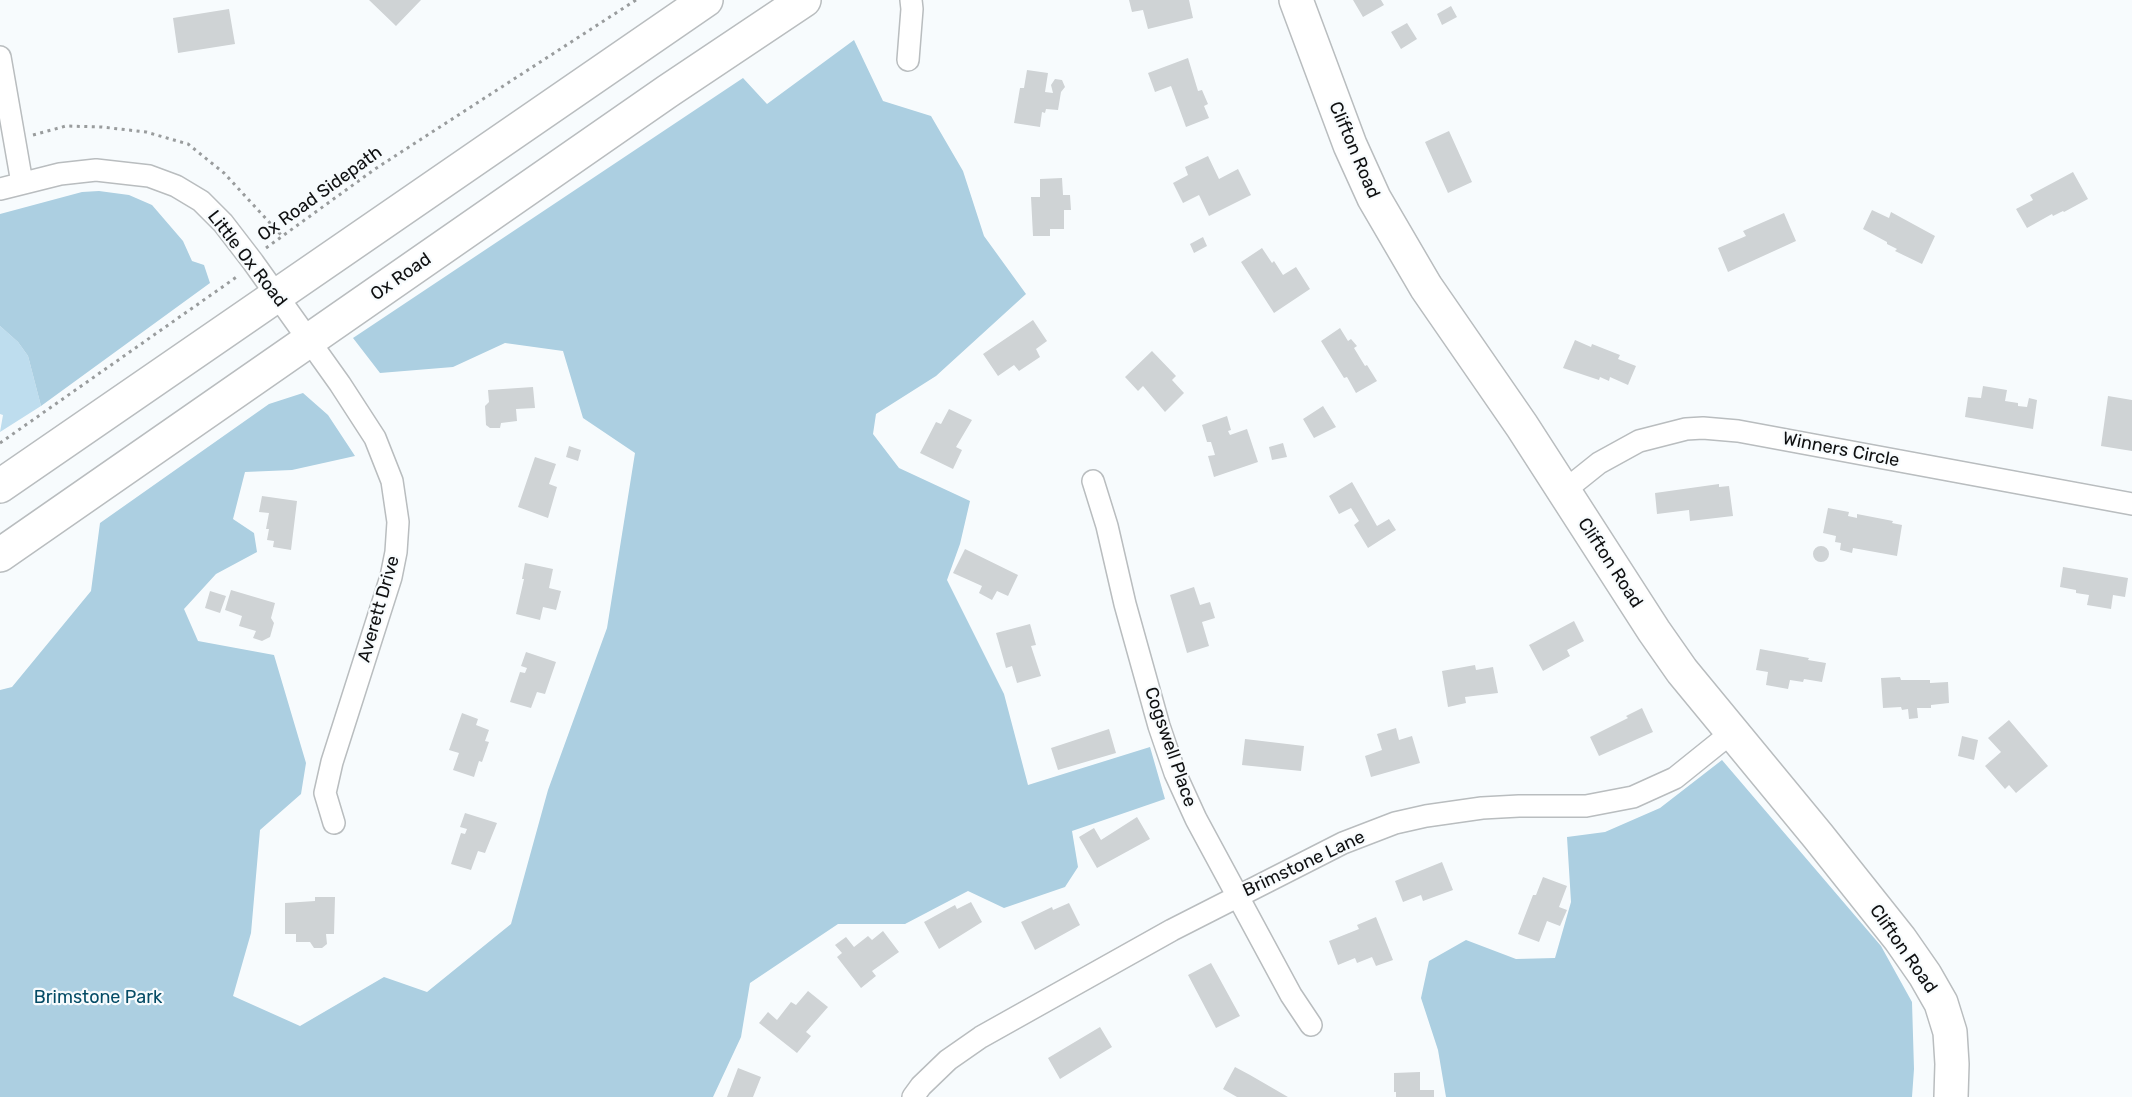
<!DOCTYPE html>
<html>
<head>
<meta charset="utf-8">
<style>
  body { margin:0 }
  canvas { display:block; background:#f7fbfd }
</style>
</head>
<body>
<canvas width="2132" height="1097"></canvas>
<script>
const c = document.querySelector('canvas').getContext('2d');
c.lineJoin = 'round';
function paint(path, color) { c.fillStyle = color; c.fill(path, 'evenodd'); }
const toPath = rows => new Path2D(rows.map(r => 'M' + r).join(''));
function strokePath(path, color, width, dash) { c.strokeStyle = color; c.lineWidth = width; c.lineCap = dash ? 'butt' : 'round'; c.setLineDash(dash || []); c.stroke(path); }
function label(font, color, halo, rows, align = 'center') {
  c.font = font + ' Rubik,sans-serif'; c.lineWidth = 4.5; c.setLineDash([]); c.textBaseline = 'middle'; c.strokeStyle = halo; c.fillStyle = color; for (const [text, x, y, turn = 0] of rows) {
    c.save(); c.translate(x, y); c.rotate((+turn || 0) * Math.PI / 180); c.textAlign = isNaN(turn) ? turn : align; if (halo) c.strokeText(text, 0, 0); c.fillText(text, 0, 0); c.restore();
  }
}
paint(toPath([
  [0,326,18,342,28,356,41,406,0,432,3,415,0,414]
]), '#beddee');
paint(toPath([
  [854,40,883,101,931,116,963,171,984,236,1026,294,936,376,876,414,873,434,899,468,970,501,960,544,947,580,1004,694,1028,785,1150,747,1165,799,1072,831,1078,867,1065,887,1004,908,968,891,905,924,838,924,750,983,741,1037,713,1097,0,1097,0,690,12,687,91,591,100,523,269,404,303,393,328,415,355,456,292,470,245,472,233,519,254,533,257,552,216,574,184,609,198,641,274,655,306,763,301,794,260,830,251,933,233,996,300,1026,384,977,427,992,511,924,548,790,607,628,635,453,583,418,563,351,505,343,453,367,380,373,353,338,743,78,767,104],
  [99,191,129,195,152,205,183,241,192,261,204,265,210,283,41,406,28,356,18,342,0,326,0,214,82,192],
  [1722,760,1881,946,1912,1002,1914,1069,1912,1097,1446,1097,1438,1050,1421,998,1429,961,1466,940,1516,959,1555,958,1571,902,1567,837,1605,832,1660,808]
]), '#accfe1');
paint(toPath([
  [369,0,421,0,396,26],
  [1129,0,1189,0,1193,18,1148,29,1143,10,1132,12],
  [1353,0,1381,0,1384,5,1363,17],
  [1451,6,1457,17,1442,25,1437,14],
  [229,9,235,44,178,53,173,18],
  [1407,23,1417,39,1401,49,1391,32],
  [1188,58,1198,91,1202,90,1208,104,1204,106,1209,118,1186,127,1171,86,1155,92,1148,73],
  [1027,70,1048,73,1045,92,1053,93,1051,85,1055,79,1062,80,1065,87,1061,92,1058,110,1046,109,1045,113,1042,112,1040,127,1014,123,1020,88,1024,88],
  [1449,131,1472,182,1448,193,1425,142],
  [1208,156,1219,179,1238,169,1251,195,1209,216,1199,195,1183,203,1173,183,1188,175,1185,167],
  [2073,172,2088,199,2064,212,2063,211,2053,216,2052,214,2027,228,2016,209,2033,200,2030,195],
  [1062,178,1063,195,1070,195,1071,210,1064,210,1064,229,1050,229,1050,236,1033,236,1031,197,1040,197,1040,179],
  [1872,210,1889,218,1891,212,1935,236,1922,264,1895,251,1897,249,1887,244,1887,242,1863,229],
  [1784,213,1796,241,1728,272,1718,248,1746,236,1743,231],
  [1203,237,1207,246,1194,253,1190,244],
  [1262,248,1272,263,1274,261,1283,275,1296,267,1310,289,1274,313,1241,262],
  [1033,320,1047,341,1036,349,1040,357,1019,371,1014,365,998,376,983,354],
  [1340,328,1348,341,1351,339,1357,346,1354,348,1365,366,1367,365,1377,381,1356,393,1347,377,1344,378,1321,341],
  [1575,340,1591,347,1592,344,1620,355,1618,359,1636,366,1628,385,1610,377,1609,381,1600,377,1599,380,1563,368],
  [1152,351,1176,376,1172,380,1184,393,1165,412,1143,386,1138,391,1125,377],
  [1983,386,2007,390,2005,401,2018,403,2018,406,2027,407,2029,398,2037,400,2033,429,1965,417,1968,397,1981,398],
  [533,387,535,408,516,409,517,421,501,423,500,428,490,428,486,425,485,406,489,402,488,390],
  [2108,396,2132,400,2132,451,2101,446],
  [1323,406,1336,427,1314,438,1303,419],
  [949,409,972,420,956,447,962,450,953,469,920,453,936,422,941,424],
  [1227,416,1231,430,1228,431,1230,435,1247,429,1258,462,1214,477,1208,456,1215,455,1211,442,1207,442,1202,425],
  [1283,443,1287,457,1272,460,1269,447],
  [569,446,581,450,578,461,566,457],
  [535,457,556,464,549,484,557,487,548,518,518,507],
  [1352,482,1377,526,1389,519,1396,530,1368,548,1354,525,1359,521,1351,508,1339,514,1329,496],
  [1719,484,1719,487,1729,486,1733,516,1690,521,1689,510,1657,514,1655,493],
  [262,496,297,501,291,550,273,547,274,541,267,540,269,529,266,529,269,513,259,512],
  [1828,508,1849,512,1848,516,1857,518,1857,514,1893,521,1892,523,1902,525,1897,556,1853,548,1852,553,1840,550,1841,543,1835,542,1836,536,1823,533],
  '1813 554a8 8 0 1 1 16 0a8 8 0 1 1-16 0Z',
  [965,549,1018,575,1008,596,997,591,992,600,979,593,982,586,953,573],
  [525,563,553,569,549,588,561,591,556,610,543,607,540,620,516,614,524,579,522,579],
  [2063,567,2128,578,2125,597,2113,595,2111,609,2087,605,2089,595,2076,593,2076,590,2060,587],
  [1194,587,1200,605,1210,602,1215,618,1202,622,1209,646,1187,653,1170,595],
  [231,590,275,603,271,618,274,623,270,637,262,641,253,638,256,631,239,626,242,616,225,610],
  [210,591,226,596,220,613,205,608],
  [1574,621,1584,641,1567,650,1570,656,1543,671,1529,645],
  [1030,624,1036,645,1031,646,1041,676,1017,683,1012,666,1006,668,996,633],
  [1760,649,1809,658,1808,660,1826,663,1822,682,1804,679,1803,682,1790,680,1788,689,1766,685,1768,672,1756,670],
  [526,652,556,662,545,694,537,692,531,708,510,702,520,672,525,673,527,668,521,666],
  [1475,665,1476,670,1493,667,1498,693,1465,697,1466,703,1448,707,1442,671],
  [1900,677,1901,680,1930,680,1930,683,1948,682,1949,703,1931,705,1931,708,1917,708,1918,718,1909,719,1908,709,1902,710,1901,707,1883,708,1881,678],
  [1642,708,1653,732,1599,756,1590,737,1628,718,1626,716],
  [462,713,478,719,476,725,489,730,485,741,489,742,482,762,479,761,474,777,453,770,459,753,449,750],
  [2009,720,2048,766,2016,793,2009,785,2005,789,1985,766,2001,752,1988,738],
  [1396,728,1399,740,1412,736,1420,763,1371,777,1365,756,1382,750,1377,734],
  [1109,729,1116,753,1058,770,1051,748],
  [1962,736,1978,740,1974,760,1958,756],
  [1245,739,1304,746,1301,771,1242,765],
  [465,813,497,823,485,853,478,851,471,870,451,864,461,833,465,834,467,829,460,827],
  [1137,817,1150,839,1097,868,1079,837,1094,828,1101,840],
  [1442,862,1453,890,1423,901,1421,895,1403,902,1395,881],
  [1543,877,1567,886,1559,907,1567,910,1560,926,1547,921,1539,942,1518,934,1533,895,1536,895],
  [315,897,335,897,334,934,326,934,327,944,322,948,314,948,310,942,296,942,296,934,285,934,285,903,315,901],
  [971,902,982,922,939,949,924,922,955,905,957,909],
  [1069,903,1080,925,1035,950,1021,922,1052,907,1053,910],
  [1376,917,1393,960,1376,966,1372,957,1357,963,1355,958,1338,965,1329,941,1359,929,1357,925],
  [883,931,899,952,872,971,876,976,861,988,837,957,842,953,835,945,846,937,854,947,868,936,872,940],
  [1211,963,1240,1016,1216,1028,1188,975],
  [808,991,828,1007,806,1032,811,1036,797,1053,759,1023,768,1012,777,1020,791,1002,796,1005],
  [1100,1027,1112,1047,1060,1079,1048,1058],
  [1235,1067,1250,1075,1288,1097,1237,1097,1223,1089],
  [738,1068,761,1077,753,1097,727,1097],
  [1420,1072,1420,1090,1434,1090,1434,1097,1396,1097,1396,1092,1394,1092,1394,1073]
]), '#cfd3d5');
const minor = toPath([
  [0,57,22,183],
  [908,60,912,9,911,0],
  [0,189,60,174,96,170,149,176,176,186,201,201,223,223,253,262,340,384,375,438,392,481,398,522,396,552,391,577,332,762,325,793,334,823],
  [1093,481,1107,526,1125,604,1159,726,1175,773,1196,819,1291,995,1311,1025],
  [1564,491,1599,463,1639,441,1686,429,1703,428,1738,431,2132,504],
  [913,1097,921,1086,948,1060,981,1037,1172,930,1343,843,1395,823,1426,816,1482,808,1519,806,1586,806,1633,797,1675,778,1731,733]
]);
const primary = toPath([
  [1296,0,1350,145,1374,198,1426,287,1522,426,1654,631,1682,671,1818,836,1900,939,1925,975,1941,1003,1950,1032,1952,1064,1951,1097]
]);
const trunk = toPath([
  [0,486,706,0],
  [0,555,668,91,804,0]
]);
strokePath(minor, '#b9bdbf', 24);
strokePath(primary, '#b9bdbf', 36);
strokePath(trunk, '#b9bdbf', 36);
strokePath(toPath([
  [33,135,66,126,102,127,146,132,188,144,224,173,282,236],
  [266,248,375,169,636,0],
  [0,443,238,276]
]), '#999c9d', 3, [3, 4.5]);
strokePath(minor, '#fff', 21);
strokePath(primary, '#fff', 33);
strokePath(trunk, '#fff', 33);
label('18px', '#0f1011', '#f7fbfd', [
  ["Clifton Road",1354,150,67],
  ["Ox Road Sidepath",320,194,-36],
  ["Little Ox Road",247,259,52],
  ["Ox Road",401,277,-35],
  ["Winners Circle",1841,450,11],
  ["Clifton Road",1610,563,57],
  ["Averett Drive",379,609,-74],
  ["Cogswell Place",1170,747,71],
  ["Brimstone Lane",1304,864,-25],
  ["Clifton Road",1903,949,55]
]);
label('18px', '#044b65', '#f7fbfd', [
  ["Brimstone Park",98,998]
]);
</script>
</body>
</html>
